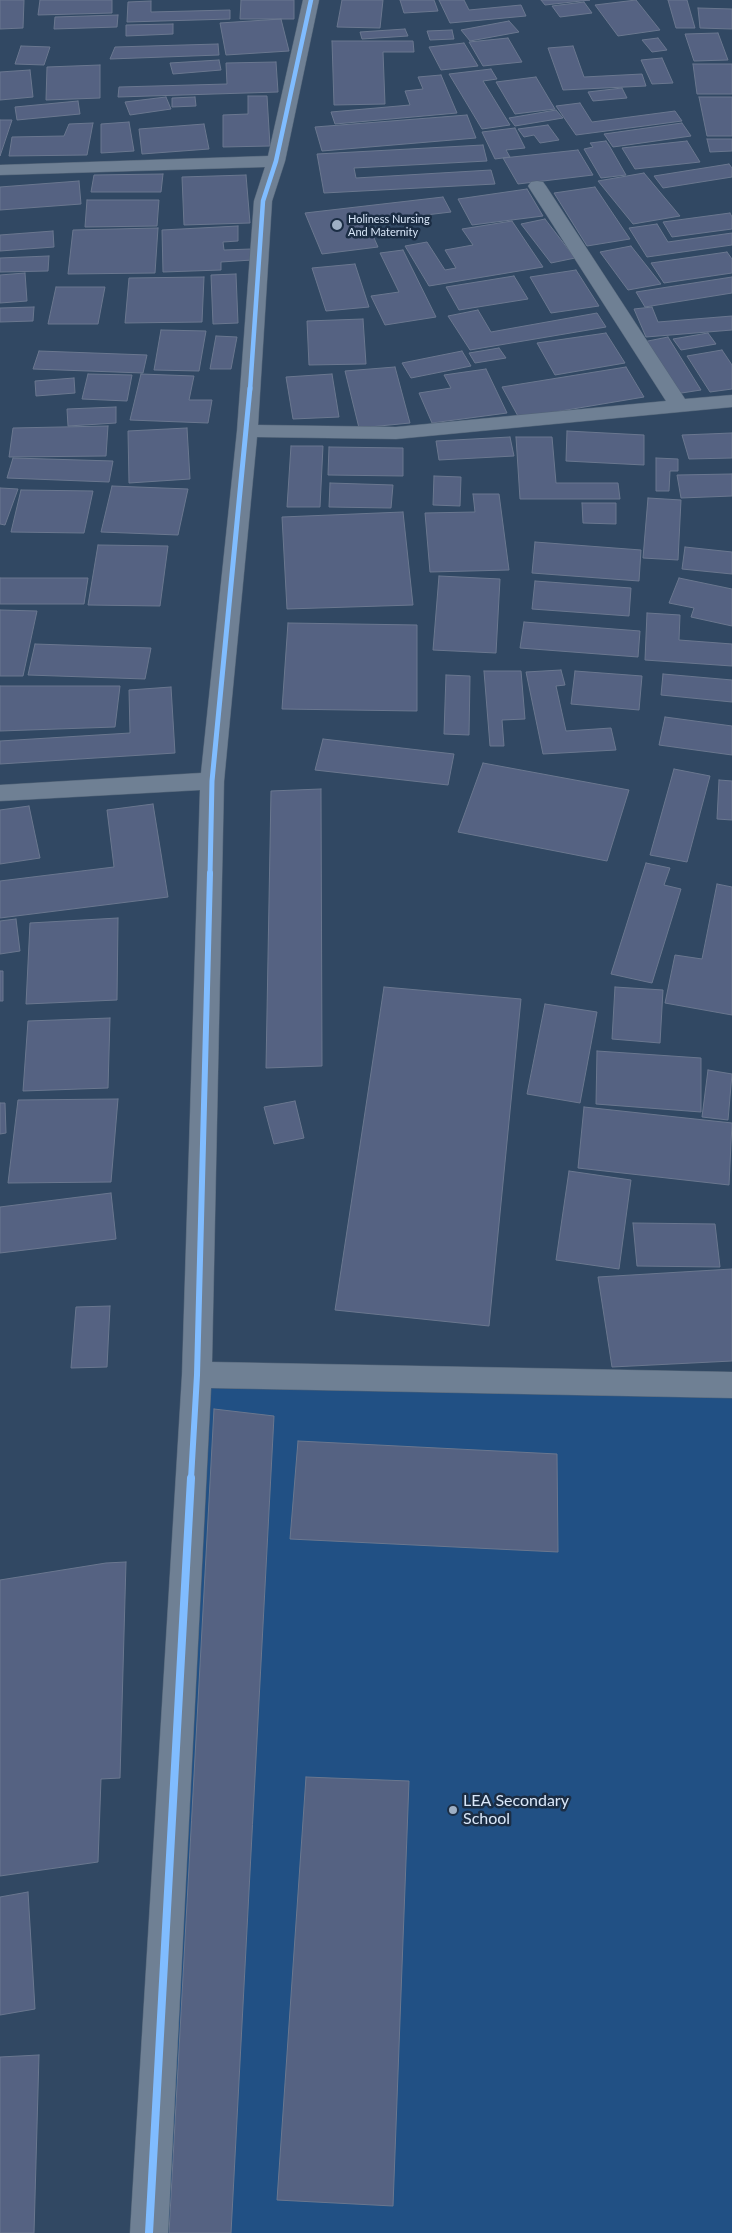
<!DOCTYPE html>
<html>
<head>
<meta charset="utf-8">
<style>
  body { margin:0 }
  canvas { display:block; background:#314863 }
</style>
</head>
<body>
<canvas width="732" height="2233"></canvas>
<script>
const c = document.querySelector('canvas').getContext('2d');
c.lineJoin = 'round';
function paint(path, color) { c.fillStyle = color; c.fill(path, 'evenodd'); }
const toPath = rows => new Path2D(rows.map(r => 'M' + r).join(''));
function strokePath(path, color, width, dash) { c.strokeStyle = color; c.lineWidth = width; c.lineCap = dash ? 'butt' : 'round'; c.setLineDash(dash || []); c.stroke(path); }
function label(font, color, halo, rows, align = 'center') {
  c.font = font + ' Lato,sans-serif'; c.lineWidth = 5; c.setLineDash([]); c.textBaseline = 'middle'; c.strokeStyle = halo; c.fillStyle = color; for (const [text, x, y, turn = 0] of rows) {
    c.save(); c.translate(x, y); c.rotate((+turn || 0) * Math.PI / 180); c.textAlign = isNaN(turn) ? turn : align; if (halo) c.strokeText(text, 0, 0); c.fillText(text, 0, 0); c.restore();
  }
}
paint(toPath([
  [197,1375,732,1387,732,2233,149,2233]
]), '#215084');
const building = toPath([
  [0,0,24,0,23,28,0,29,0,0],
  [40,0,112,0,112,13,38,15,40,0],
  [241,0,294,0,294,19,240,19,241,0],
  [342,0,383,0,380,28,337,27,342,0],
  [400,0,434,0,438,11,404,13,400,0],
  [439,0,464,0,469,10,521,5,526,16,450,23,439,0],
  [541,0,590,0,545,5,541,0],
  [636,0,660,30,618,36,595,5,636,0],
  [668,0,687,0,695,28,676,28,668,0],
  [151,1,151,12,230,10,230,19,127,22,128,2,151,1],
  [584,2,592,13,560,17,552,6,584,2],
  [698,8,732,9,732,29,700,28,698,8],
  [118,15,117,27,54,29,55,17,118,15],
  [281,19,289,51,226,55,220,23,281,19],
  [509,21,519,32,470,41,461,30,509,21],
  [173,24,173,34,126,36,126,25,173,24],
  [405,29,408,36,362,39,360,32,405,29],
  [452,30,454,39,430,40,427,31,452,30],
  [718,33,728,60,694,61,685,34,718,33],
  [508,38,522,62,483,66,469,42,508,38],
  [658,38,667,50,652,52,642,40,658,38],
  [332,41,413,41,414,52,383,52,385,104,334,105,332,41],
  [464,43,478,66,441,70,429,47,464,43],
  [218,44,219,55,110,59,115,47,218,44],
  [21,46,50,47,44,65,15,64,21,46],
  [573,46,584,77,642,74,646,86,563,90,548,48,573,46],
  [662,58,673,83,652,84,641,60,662,58],
  [219,60,221,70,173,74,170,63,219,60],
  [276,62,278,92,118,97,119,87,227,84,226,63,276,62],
  [693,64,732,64,732,94,697,94,693,64],
  [100,65,100,98,46,100,47,67,100,65],
  [491,69,497,79,483,81,510,125,482,129,449,74,491,69],
  [30,70,33,97,0,100,0,72,30,70],
  [441,75,457,113,335,124,331,112,410,105,405,91,423,89,418,77,441,75],
  [536,77,555,109,515,114,496,82,536,77],
  [622,88,627,98,593,101,588,92,622,88],
  [248,96,267,96,270,146,223,147,223,115,248,114,248,96],
  [166,97,171,109,130,115,125,102,166,97],
  [195,97,196,106,172,107,172,98,195,97],
  [699,97,732,97,732,136,707,136,699,97],
  [78,101,80,114,17,120,15,107,78,101],
  [580,103,592,122,675,111,682,121,576,135,556,106,580,103],
  [556,110,563,118,515,126,509,118,556,110],
  [467,115,476,138,322,151,315,127,467,115],
  [0,120,12,120,0,156,0,120],
  [129,122,134,151,101,153,101,124,129,122],
  [93,123,87,155,9,156,12,137,64,136,69,124,93,123],
  [682,123,691,136,613,147,604,134,682,123],
  [204,124,209,149,142,154,139,129,204,124],
  [548,125,559,140,540,143,534,135,524,137,518,129,548,125],
  [515,128,525,148,506,150,510,157,495,159,482,132,515,128],
  [707,139,732,139,732,151,710,152,707,139],
  [606,141,610,147,626,175,601,178,584,149,593,147,590,143,606,141],
  [687,141,700,162,635,169,622,148,687,141],
  [483,145,487,161,354,168,356,178,491,170,495,184,324,193,317,154,483,145],
  [578,150,593,175,518,184,503,158,578,150],
  [729,164,732,168,732,177,663,188,654,176,729,164],
  [644,173,680,216,633,224,598,181,644,173],
  [163,174,161,192,91,192,94,175,163,174],
  [246,175,250,223,184,225,182,177,246,175],
  [79,181,81,204,0,210,0,187,79,181],
  [595,187,630,239,587,246,554,193,595,187],
  [527,189,543,216,472,225,458,199,527,189],
  [443,197,451,212,367,222,378,247,322,254,305,213,443,197],
  [87,200,159,200,157,226,85,227,87,200],
  [730,213,732,217,732,229,672,237,663,222,730,213],
  [545,219,575,258,551,263,521,224,545,219],
  [512,221,543,267,429,286,405,246,427,242,445,270,456,268,445,250,473,245,462,229,512,221],
  [657,224,668,242,732,233,732,245,647,257,629,228,657,224],
  [238,226,238,241,223,242,224,250,251,249,252,260,221,262,221,270,163,272,162,230,238,226],
  [158,228,155,273,68,274,73,230,158,228],
  [53,231,54,247,0,251,0,235,53,231],
  [631,246,661,284,628,290,600,252,631,246],
  [403,250,436,317,385,325,371,296,399,292,380,253,403,250],
  [727,252,732,259,732,273,664,283,651,263,727,252],
  [49,256,48,271,0,272,0,258,49,256],
  [355,264,369,307,326,311,312,268,355,264],
  [576,270,599,306,551,313,530,277,576,270],
  [25,273,27,301,0,303,0,275,25,273],
  [236,274,238,323,213,324,211,275,236,274],
  [514,276,528,299,459,310,446,287,514,276],
  [204,277,202,322,125,323,129,278,204,277],
  [732,277,732,293,645,307,636,292,732,277],
  [56,287,105,287,98,324,48,324,56,287],
  [34,307,33,321,0,322,0,308,34,307],
  [652,307,658,322,732,316,732,330,646,337,634,309,652,307],
  [478,310,491,332,597,313,606,327,470,350,448,316,478,310],
  [363,319,366,364,309,365,307,321,363,319],
  [161,330,206,331,199,371,154,370,161,330],
  [606,333,625,363,555,375,537,343,606,333],
  [708,333,716,344,681,350,673,339,708,333],
  [216,336,237,337,231,369,210,369,216,336],
  [668,337,701,390,675,394,643,342,668,337],
  [499,348,506,358,475,363,469,353,499,348],
  [722,350,732,365,732,389,710,392,687,356,722,350],
  [39,351,147,355,143,373,33,369,39,351],
  [462,351,471,366,411,378,402,363,462,351],
  [395,367,410,423,359,428,345,371,395,367],
  [626,367,644,397,519,418,502,387,626,367],
  [486,369,507,413,432,423,419,393,451,388,444,375,486,369],
  [88,374,132,375,127,401,82,399,88,374],
  [141,374,194,376,189,400,212,400,208,423,130,420,141,374],
  [332,374,339,417,293,419,286,377,332,374],
  [74,378,75,393,36,396,35,381,74,378],
  [116,407,116,423,68,426,67,409,116,407],
  [108,426,106,456,9,457,13,428,108,426],
  [187,428,190,479,129,483,128,431,187,428],
  [567,431,644,435,644,465,566,461,567,431],
  [732,433,732,458,689,459,682,435,732,433],
  [510,437,514,456,439,460,436,441,510,437],
  [516,437,552,437,556,483,618,483,620,499,520,499,516,437],
  [291,446,323,446,320,507,287,507,291,446],
  [329,447,403,448,403,476,328,475,329,447],
  [13,458,113,461,109,482,7,478,13,458],
  [656,458,678,459,678,471,670,471,669,491,656,491,656,458],
  [732,474,732,496,681,498,677,475,732,474],
  [434,476,461,477,460,506,433,505,434,476],
  [330,483,393,485,391,508,329,507,330,483],
  [112,486,188,489,178,535,101,532,112,486],
  [0,488,18,489,5,525,0,524,0,488],
  [21,490,93,491,84,533,11,532,21,490],
  [473,494,499,494,509,570,430,572,425,513,475,512,473,494],
  [648,498,681,500,678,560,643,558,648,498],
  [582,503,616,503,616,524,583,523,582,503],
  [403,512,413,605,287,609,282,517,403,512],
  [535,542,641,550,639,581,532,573,535,542],
  [98,545,168,546,160,606,88,605,98,545],
  [685,547,732,552,732,574,682,569,685,547],
  [439,576,500,579,496,653,433,650,439,576],
  [0,578,88,578,84,604,0,604,0,578],
  [679,578,732,589,732,626,691,617,694,608,669,603,679,578],
  [535,581,631,588,629,616,532,609,535,581],
  [0,610,37,611,23,676,0,676,0,610],
  [647,613,680,615,679,640,732,644,732,666,645,660,647,613],
  [524,622,640,631,638,657,520,648,524,622],
  [288,623,417,625,417,711,282,709,288,623],
  [35,644,151,648,145,679,28,675,35,644],
  [561,670,565,685,556,686,566,731,611,728,616,750,543,754,526,672,561,670],
  [484,671,521,671,525,719,502,720,504,746,490,746,484,671],
  [575,671,642,676,639,710,571,704,575,671],
  [663,674,732,680,732,702,661,695,663,674],
  [446,675,470,676,469,735,444,734,446,675],
  [0,686,120,686,115,727,0,731,0,686],
  [171,687,175,753,0,764,0,741,130,733,129,690,171,687],
  [665,717,732,726,732,755,659,745,665,717],
  [323,739,454,754,448,785,315,770,323,739],
  [483,763,629,790,607,861,458,832,483,763],
  [674,769,710,776,687,862,650,855,674,769],
  [719,780,732,781,732,820,717,819,719,780],
  [321,789,322,1066,266,1068,271,791,321,789],
  [153,804,168,897,0,918,0,881,114,867,107,810,153,804],
  [29,806,40,858,0,864,0,810,29,806],
  [646,863,670,868,664,885,681,889,652,983,611,974,646,863],
  [717,884,732,887,732,1015,665,1003,675,955,702,959,717,884],
  [118,918,117,1000,26,1004,30,923,118,918],
  [16,919,20,951,0,954,0,921,16,919],
  [0,971,3,971,3,1001,0,1001,0,971],
  [384,987,521,999,489,1326,335,1310,384,987],
  [615,987,663,990,660,1043,612,1039,615,987],
  [545,1004,597,1012,580,1103,527,1094,545,1004],
  [110,1018,108,1088,23,1091,28,1021,110,1018],
  [597,1051,701,1058,701,1112,596,1104,597,1051],
  [708,1070,732,1074,728,1120,702,1117,708,1070],
  [118,1099,111,1182,8,1183,18,1100,118,1099],
  [295,1101,304,1138,274,1144,264,1107,295,1101],
  [0,1103,5,1103,6,1133,0,1134,0,1103],
  [584,1107,732,1123,729,1185,578,1168,584,1107],
  [569,1171,631,1180,619,1269,556,1260,569,1171],
  [111,1193,116,1239,0,1253,0,1207,111,1193],
  [633,1223,715,1224,720,1267,637,1266,633,1223],
  [732,1269,732,1361,612,1367,598,1277,732,1269],
  [110,1306,107,1367,71,1368,76,1307,110,1306],
  [214,1409,274,1416,231,2233,169,2233,214,1409],
  [298,1441,557,1454,558,1552,290,1539,298,1441],
  [126,1562,120,1778,101,1779,98,1862,0,1876,0,1580,106,1563,126,1562],
  [306,1777,409,1781,393,2206,277,2200,306,1777],
  [28,1892,35,2009,0,2015,0,1897,28,1892],
  [39,2055,34,2233,0,2233,0,2057,39,2055]
]);
paint(building, '#556282');
strokePath(building, '#6a778f', 1);
const minor = toPath([
  [303,0,319,0,285,161,272,201,258,425,396,427,666,401,528,186,531,182,537,181,543,182,546,186,685,399,732,395,732,407,396,439,257,437,224,781,212,1362,732,1372,732,1398,211,1388,168,2233,130,2233,182,1375,200,790,0,801,0,785,201,773,237,431,254,201,265,167,0,175,0,165,268,156,303,0]
]);
strokePath(minor, '#526377', 1);
paint(minor, '#6f8094');
strokePath(toPath([
  [250,390,263,201,276,161,311,0]
]), '#80bcff', 4.5);
strokePath(toPath([
  [210,875,212,781,250,388]
]), '#80bcff', 5);
strokePath(toPath([
  [191,1479,197,1375,210,873]
]), '#80bcff', 6);
strokePath(toPath([
  [149,2233,191,1478]
]), '#80bcff', 8);
for (const [x, y, r, color] of [
  [337,225,6,"#9eafc4"],
  [453,1810,5,"#9eafc4"]
]) { const dot = new Path2D(); dot.arc(x, y, r, 0, 2 * Math.PI); c.fillStyle = color; c.fill(dot); strokePath(dot, '#1b2d44', 2); }
label('11px', '#d9e7f9', '#1b2d44', [
  ["Holiness Nursing",348,219],
  ["And Maternity",348,232]
], 'left');
label('16px', '#d9e7f9', '#1b2d44', [
  ["LEA Secondary",463,1801],
  ["School",463,1819]
], 'left');
</script>
</body>
</html>
